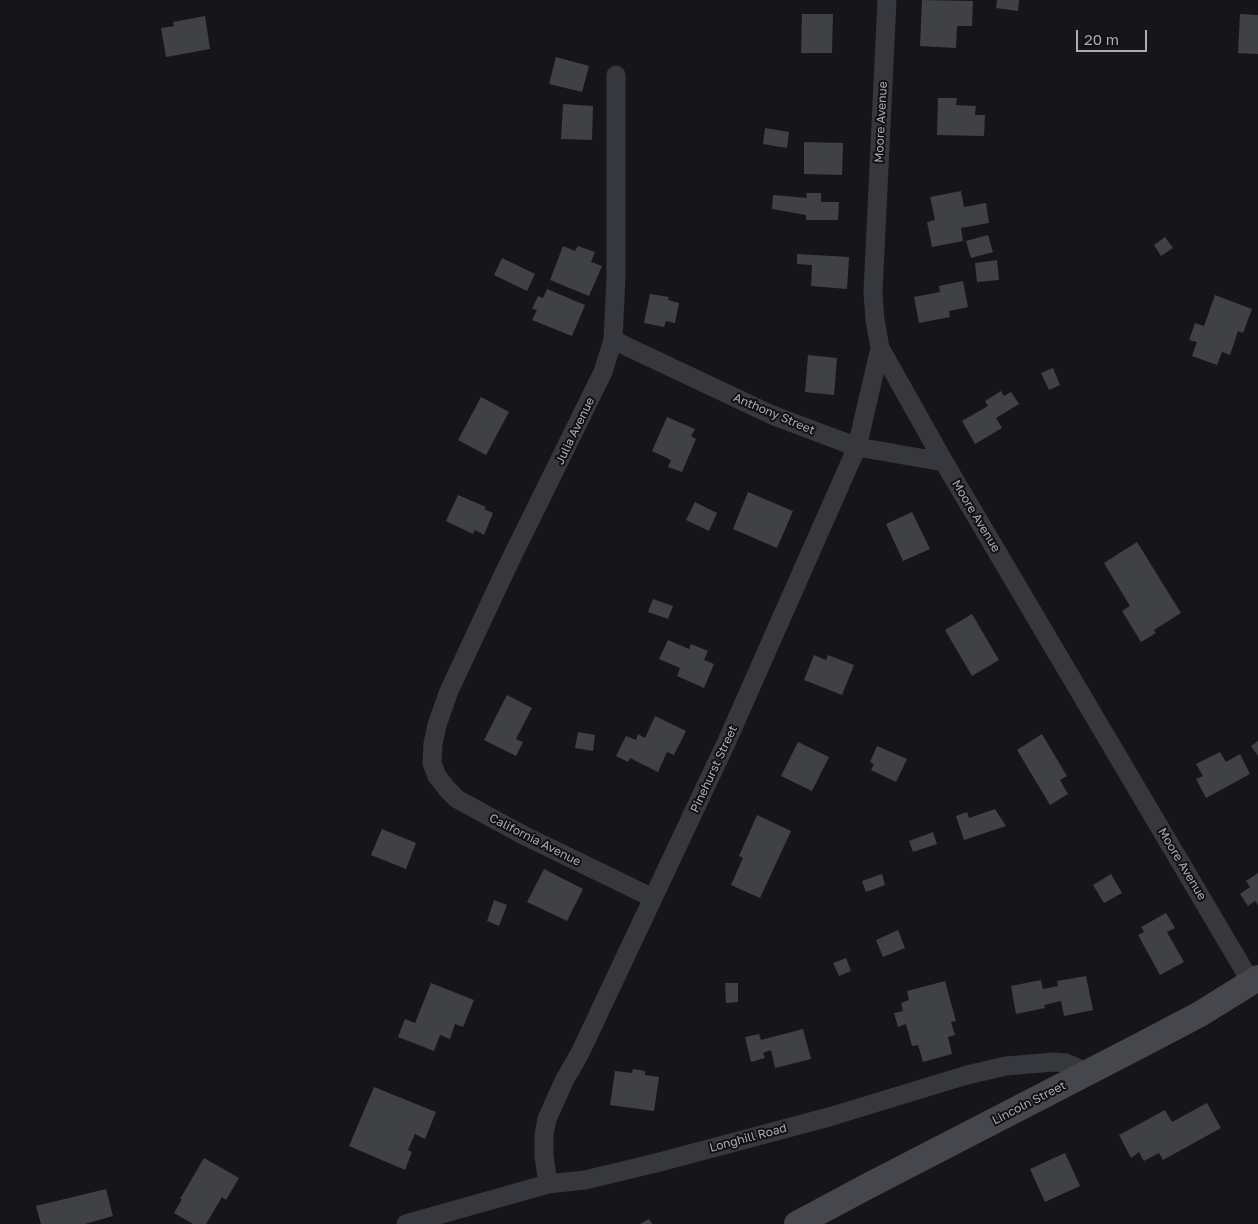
<!DOCTYPE html>
<html>
<head>
<meta charset="utf-8">
<style>
  body { margin:0 }
  #map { position:relative; width:1258px; height:1224px; overflow:hidden; background:#161618; font-family:"Golos Text",sans-serif }
  canvas { display:block }
  .scale { position:absolute; left:1076px; top:30px; width:71px; height:22px; box-sizing:border-box; border:2px solid #a8adb8; border-top:0; padding-left:6px; font-size:15px; line-height:18px; white-space:nowrap; color:#a8adb8; -webkit-text-stroke:4px #111113; paint-order:stroke }
</style>
</head>
<body>
<div id="map">
<canvas width="1258" height="1224"></canvas>
<div class="scale">20 m</div>
</div>
<script>
const c = document.querySelector('canvas').getContext('2d');
c.lineJoin = 'round';
function paint(path, color) { c.fillStyle = color; c.fill(path, 'evenodd'); }
const toPath = rows => new Path2D(rows.map(r => 'M' + r).join(''));
function strokePath(path, color, width, dash) { c.strokeStyle = color; c.lineWidth = width; c.lineCap = dash ? 'butt' : 'round'; c.setLineDash(dash || []); c.stroke(path); }
function label(font, color, halo, rows, align = 'center') {
  c.font = font + ' "Golos Text",sans-serif'; c.lineWidth = 4; c.setLineDash([]); c.textBaseline = 'middle'; c.strokeStyle = halo; c.fillStyle = color; for (const [text, x, y, turn = 0] of rows) {
    c.save(); c.translate(x, y); c.rotate((+turn || 0) * Math.PI / 180); c.textAlign = isNaN(turn) ? turn : align; if (halo) c.strokeText(text, 0, 0); c.fillText(text, 0, 0); c.restore();
  }
}
paint(toPath([
  [922,0,973,1,972,26,957,26,956,48,920,46],
  [997,0,1019,0,1018,11,996,8],
  [802,14,833,14,832,53,801,53],
  [1240,14,1258,15,1258,54,1238,53],
  [205,16,210,49,166,57,161,28,174,26,173,22],
  [556,57,589,66,582,92,549,84],
  [938,98,957,98,956,105,976,106,975,115,985,115,984,136,937,135],
  [563,104,593,106,592,140,561,139],
  [765,128,789,132,787,148,763,144],
  [804,142,843,143,842,175,804,174],
  [961,191,964,207,986,203,989,223,961,228,963,241,932,247,927,222,935,220,930,197],
  [806,193,821,193,821,202,839,202,838,220,806,220,806,215,772,209,773,195,807,198],
  [988,235,993,252,971,258,966,241],
  [1165,237,1173,248,1161,256,1154,245],
  [563,246,575,251,578,246,595,252,591,262,602,266,589,296,550,280],
  [797,254,849,257,847,289,811,286,812,265,797,264],
  [502,258,535,274,527,291,494,275],
  [997,260,999,280,977,282,975,263],
  [963,281,968,307,949,311,950,317,919,323,914,297,940,292,939,286],
  [547,289,585,305,572,336,532,320,537,310,532,309,538,296,543,298],
  [650,294,669,297,668,300,679,303,675,323,666,321,664,327,644,323],
  [1215,295,1252,309,1243,333,1238,331,1230,355,1222,352,1217,365,1192,356,1197,342,1189,340,1195,323,1204,326],
  [808,355,837,358,834,395,805,392],
  [1053,368,1060,385,1049,390,1041,373],
  [1001,391,1004,396,1011,392,1019,404,996,418,1002,428,975,444,962,421,988,406,985,401],
  [481,397,509,412,486,455,458,440],
  [667,417,695,429,691,436,696,439,682,472,668,467,671,460,652,451],
  [748,492,793,511,777,548,733,529],
  [458,495,486,507,484,509,493,513,484,535,475,530,473,534,446,521],
  [695,502,717,513,709,531,686,520],
  [912,512,930,549,903,561,886,524],
  [1137,542,1181,613,1154,630,1156,633,1141,642,1122,611,1130,606,1104,563],
  [653,599,673,606,668,619,648,612],
  [972,614,999,660,972,676,945,630],
  [668,640,689,649,691,644,708,651,704,660,714,664,704,688,677,676,680,668,659,659],
  [814,655,826,660,828,655,854,665,842,695,804,680],
  [507,695,532,708,516,739,523,742,516,756,484,740],
  [655,716,686,731,674,755,667,752,658,772,630,758,628,762,616,756,626,736,636,740,638,734,645,738],
  [578,732,595,735,593,751,575,748],
  [1042,734,1067,776,1060,780,1068,794,1050,805,1017,750],
  [1258,741,1258,756,1251,746],
  [798,742,829,757,812,791,781,776],
  [877,746,907,759,896,782,871,770,874,764,870,762],
  [1220,752,1226,762,1240,754,1250,774,1206,798,1196,779,1203,776,1196,764],
  [995,809,1006,826,964,840,956,816,967,812,969,818],
  [757,815,791,831,760,898,731,885,743,858,739,856],
  [382,829,416,843,406,869,371,855],
  [933,832,937,844,913,852,909,841],
  [544,869,583,889,567,921,527,902],
  [1258,873,1258,905,1255,901,1248,906,1240,894,1250,887,1246,881],
  [882,874,885,885,866,892,862,881],
  [1111,874,1122,893,1104,903,1093,885],
  [494,900,507,905,499,926,487,921],
  [1166,913,1175,928,1167,932,1184,962,1160,975,1138,935,1144,932,1141,927],
  [898,930,905,948,883,957,876,940],
  [846,958,851,971,839,976,833,963],
  [1086,976,1093,1010,1064,1016,1061,1001,1044,1005,1045,1008,1016,1014,1011,986,1041,980,1043,989,1058,986,1057,981],
  [945,981,956,1021,951,1022,955,1035,948,1037,952,1054,923,1062,918,1045,912,1046,906,1024,898,1027,894,1013,903,1011,901,1003,909,1000,907,991],
  [431,983,474,1000,463,1027,455,1024,450,1039,440,1035,434,1051,398,1037,405,1019,415,1023],
  [725,983,738,983,738,1002,726,1003],
  [803,1029,811,1059,775,1068,771,1050,763,1053,765,1058,751,1062,745,1037,759,1034,761,1040],
  [633,1069,645,1071,645,1075,659,1077,654,1111,610,1105,615,1071,632,1073],
  [374,1087,436,1112,425,1139,415,1134,408,1150,412,1152,405,1170,349,1146],
  [1207,1103,1221,1128,1163,1160,1159,1153,1144,1161,1139,1152,1131,1158,1119,1135,1165,1110,1172,1122],
  [1065,1153,1080,1186,1045,1202,1030,1169],
  [204,1158,239,1178,226,1200,222,1197,206,1224,193,1224,174,1213,182,1199,180,1199],
  [106,1189,113,1216,85,1224,41,1224,36,1206],
  [649,1219,652,1224,640,1224]
]), '#404145');
strokePath(toPath([
  [887,0,873,292,875,320,880,348,944,462,1251,982],
  [616,75,616,276,613,340,603,372,507,567,449,691,437,725,433,744,432,763,437,776,447,789,457,799,523,835,653,898],
  [613,340,772,415,857,447,944,462],
  [548,1184,544,1156,544,1135,547,1119,564,1081,580,1053,727,741,857,447,880,348],
  [406,1224,548,1184,585,1180,656,1163,829,1117,967,1075,1006,1066,1054,1062,1066,1063,1089,1073]
]), '#37383d', 19);
strokePath(toPath([
  [797,1224,868,1186,1143,1044,1200,1014,1258,978]
]), '#45474d', 26);
label('12px', '#a8adb8', '#111113', [
  ["Moore Avenue",881,122,-87],
  ["Anthony Street",774,414,23],
  ["Julia Avenue",575,431,-64],
  ["Moore Avenue",976,516,59],
  ["Pinehurst Street",714,769,-65],
  ["California Avenue",535,840,27],
  ["Moore Avenue",1182,864,59],
  ["Lincoln Street",1029,1103,-27],
  ["Longhill Road",748,1138,-15]
]);
</script>
</body>
</html>
